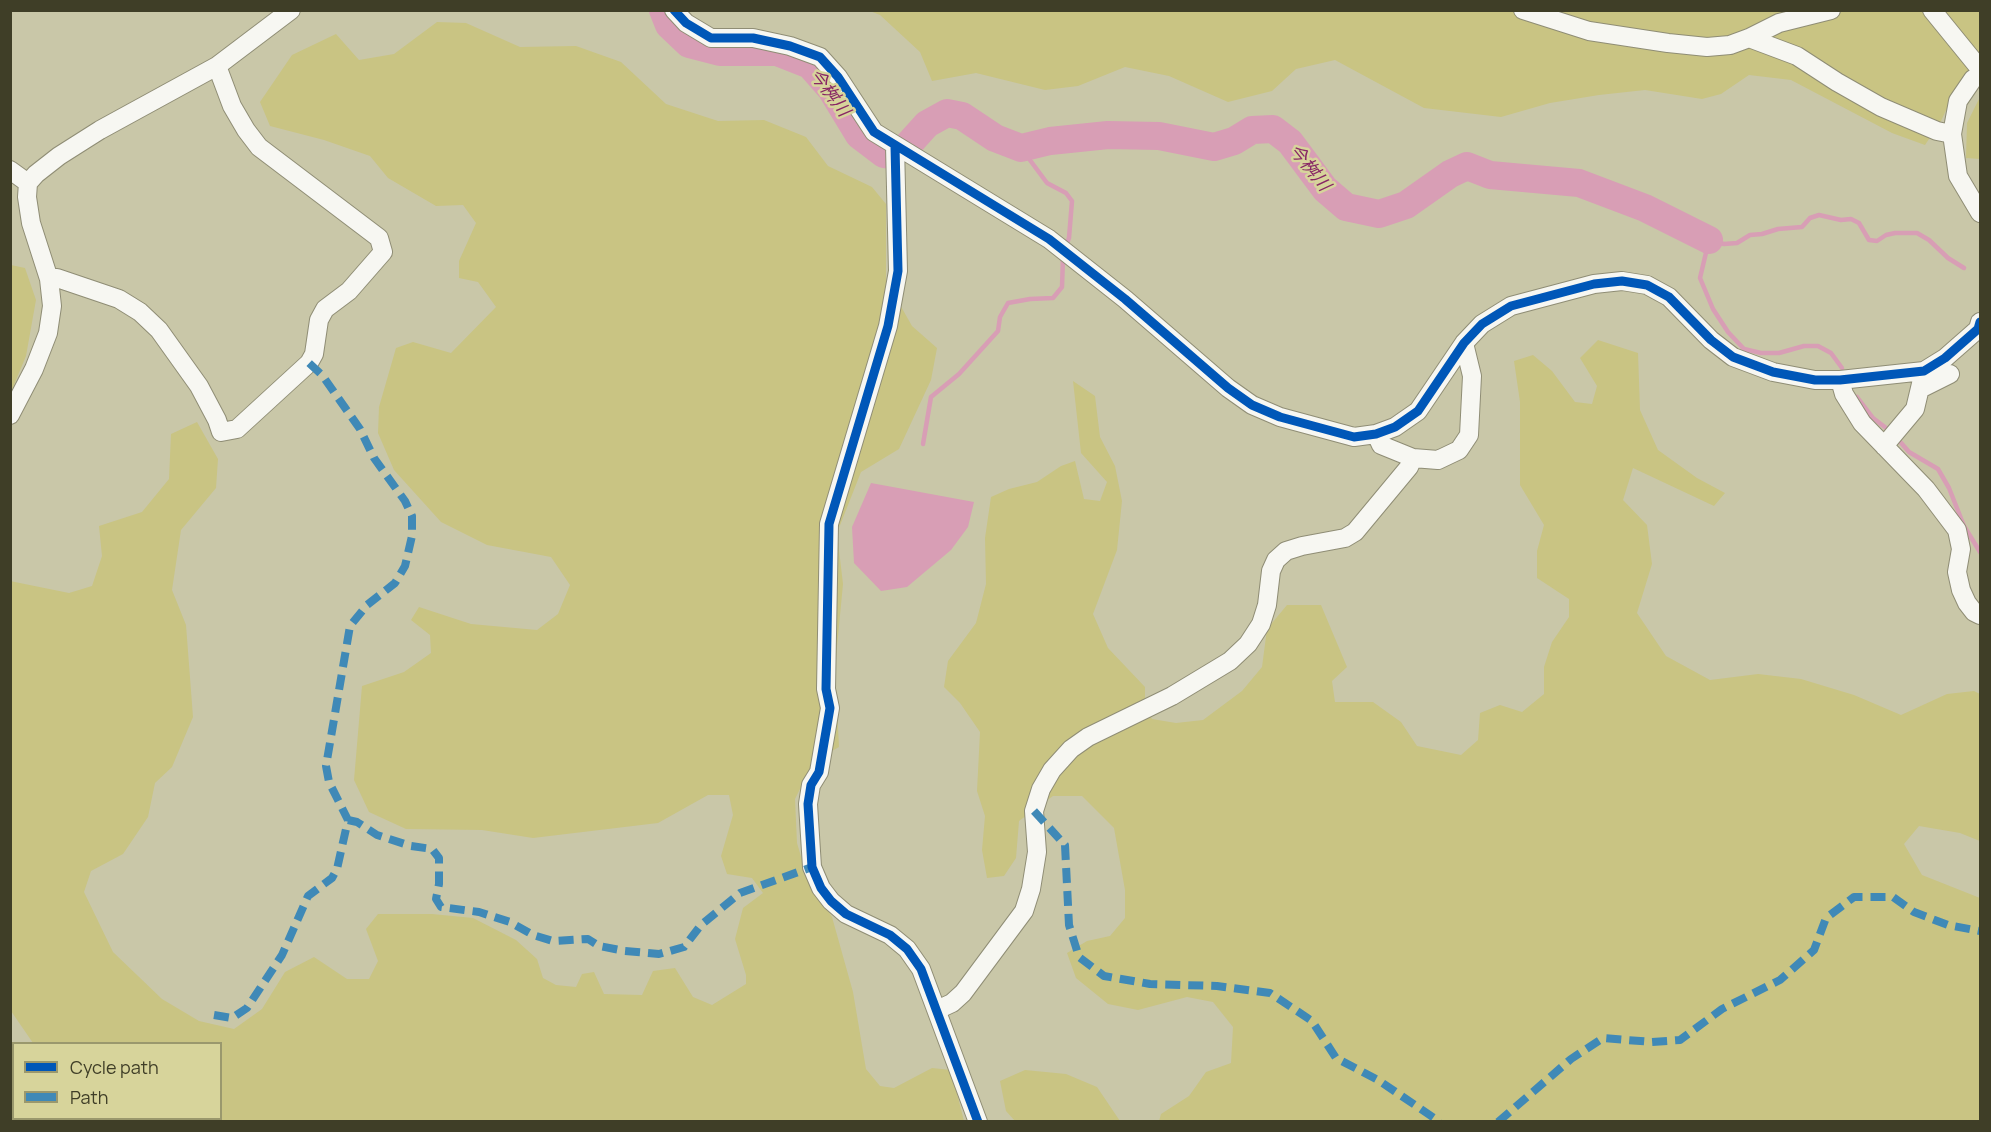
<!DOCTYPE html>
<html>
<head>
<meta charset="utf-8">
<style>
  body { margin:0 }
  #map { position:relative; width:1991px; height:1132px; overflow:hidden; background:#c9c7a8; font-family:Manrope,sans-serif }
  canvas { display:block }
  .frame { position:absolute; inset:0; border:12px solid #3f3e27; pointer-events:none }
  .legend { position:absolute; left:12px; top:1042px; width:210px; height:78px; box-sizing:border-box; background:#d7d49b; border:2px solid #9a986d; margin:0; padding:8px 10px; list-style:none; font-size:18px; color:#3f3e27 }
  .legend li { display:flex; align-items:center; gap:12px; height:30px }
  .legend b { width:30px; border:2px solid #9a986d }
</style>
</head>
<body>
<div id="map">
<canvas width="1991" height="1132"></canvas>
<div class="frame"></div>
<ul class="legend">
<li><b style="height:8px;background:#0057b8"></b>Cycle path</li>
<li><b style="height:8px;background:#3f89b7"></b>Path</li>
</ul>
</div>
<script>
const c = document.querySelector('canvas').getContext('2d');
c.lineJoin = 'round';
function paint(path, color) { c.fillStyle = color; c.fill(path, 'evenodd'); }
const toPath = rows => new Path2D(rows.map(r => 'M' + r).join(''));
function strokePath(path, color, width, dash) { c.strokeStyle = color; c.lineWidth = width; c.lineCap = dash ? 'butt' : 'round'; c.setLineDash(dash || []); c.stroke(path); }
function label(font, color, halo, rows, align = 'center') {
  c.font = font + ' Manrope,"Noto Sans JP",sans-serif'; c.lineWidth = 5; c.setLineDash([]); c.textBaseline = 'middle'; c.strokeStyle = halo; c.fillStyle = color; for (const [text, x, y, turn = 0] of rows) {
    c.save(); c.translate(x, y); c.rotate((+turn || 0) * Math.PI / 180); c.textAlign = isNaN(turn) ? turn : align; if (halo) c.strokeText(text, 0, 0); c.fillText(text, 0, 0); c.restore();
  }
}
paint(toPath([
  [870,11,1980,11,1980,66,1953,95,1941,121,1925,145,1892,133,1791,80,1749,75,1721,94,1702,99,1645,90,1599,95,1550,103,1501,117,1424,108,1335,60,1296,69,1272,91,1228,102,1169,76,1125,67,1078,86,1045,90,976,73,932,81,920,52,880,15],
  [437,22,466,23,520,47,576,46,621,62,666,104,718,121,764,120,806,137,828,166,872,187,886,204,886,280,912,326,937,348,931,380,899,449,861,472,837,533,843,584,835,668,839,747,814,761,795,799,797,843,808,880,832,917,853,992,866,1069,880,1086,894,1088,932,1068,951,1070,964,1121,107,1121,105,1119,220,1118,220,1044,33,1043,11,1011,10,581,69,593,92,586,102,556,99,526,142,512,169,479,171,434,197,422,218,459,216,488,181,530,172,590,186,625,193,717,172,767,155,783,148,817,123,854,91,871,84,892,113,952,162,999,199,1021,234,1029,262,1009,285,972,314,957,347,979,369,979,378,961,366,929,378,914,432,914,473,918,516,940,537,959,543,978,556,985,576,987,582,974,594,972,604,994,642,995,653,971,675,968,693,997,712,1005,746,984,746,975,735,939,743,908,763,893,752,878,727,874,721,856,733,815,729,795,708,795,658,823,533,838,482,830,406,829,369,812,354,780,362,686,404,672,431,653,430,635,411,620,419,607,471,624,537,630,558,614,570,585,551,557,487,545,441,522,394,470,378,433,379,407,396,348,413,342,451,353,496,307,478,282,459,278,459,261,476,223,463,205,436,206,388,178,370,156,324,140,270,126,260,102,292,55,336,34,359,60,394,54],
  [1980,97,1980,159,1966,158,1967,123],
  [11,265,25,268,36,300,26,356,11,392],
  [1598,340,1638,353,1640,410,1658,450,1697,478,1725,493,1714,506,1633,468,1623,500,1647,525,1652,564,1637,613,1666,656,1710,680,1758,674,1801,679,1854,695,1901,715,1947,694,1974,691,1980,694,1980,841,1960,833,1919,826,1904,844,1922,875,1980,898,1980,1121,1159,1121,1161,1114,1189,1096,1206,1072,1231,1063,1233,1027,1213,1002,1187,997,1138,1010,1108,1004,1076,978,1067,953,1087,941,1110,936,1125,918,1125,890,1114,828,1082,796,1053,796,1019,821,1016,858,1004,876,987,878,982,850,985,816,977,791,980,732,960,703,944,687,948,661,976,623,986,584,985,538,991,497,1009,489,1037,482,1061,466,1075,461,1084,499,1100,501,1107,482,1081,453,1073,381,1095,396,1100,437,1115,466,1122,501,1117,550,1093,614,1108,648,1145,687,1145,706,1152,719,1176,723,1203,720,1242,691,1262,667,1267,629,1287,605,1321,605,1347,667,1332,681,1335,702,1373,702,1401,722,1417,746,1461,755,1478,740,1480,713,1500,705,1522,712,1544,694,1544,667,1552,642,1569,617,1569,599,1537,578,1537,551,1544,525,1520,485,1520,402,1514,361,1533,355,1552,371,1575,402,1592,404,1597,386,1580,358],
  [10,1054,14,1058,14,1118,60,1119,62,1121,11,1121],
  [1025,1070,1066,1074,1097,1087,1120,1121,1015,1121,1006,1111,1000,1081]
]), '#c9c483');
paint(toPath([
  [871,483,974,502,968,527,951,550,907,587,881,591,854,563,852,527]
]), '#d89eb5');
strokePath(toPath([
  [1021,148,1047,183,1066,193,1072,201,1069,238,1066,246],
  [1842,368,1831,353,1818,346,1804,346,1779,353,1761,353,1744,349,1728,332,1713,309,1700,278,1709,240,1724,244,1737,243,1750,235,1762,234,1778,229,1802,227,1810,218,1819,215,1841,220,1851,219,1859,223,1869,240,1877,241,1886,235,1895,233,1917,233,1929,240,1948,258,1964,268],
  [1857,397,1873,418,1890,431],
  [1896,437,1909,452,1938,469,1949,488,1964,526,1980,552],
  [923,444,931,397,959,374,998,331,1000,317,1008,303,1030,299,1053,298,1062,287,1063,257]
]), '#d89eb5', 4.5);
strokePath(toPath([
  [663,10,669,25,689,44,720,52,777,52,810,65,831,89,859,135,884,154,893,155],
  [908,145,927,124,947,113,962,116,995,138,1021,148,1050,141,1108,135,1159,136,1214,147,1234,141,1252,130,1273,129,1290,142,1325,189,1346,207,1379,214,1406,205,1450,174,1467,166,1490,175,1579,183,1645,208,1709,240]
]), '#d89eb5', 28);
const minor = toPath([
  [674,10,686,23,711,38,753,38,790,46,820,57,838,77,874,132,1049,239,1125,299,1228,388,1252,405,1280,417,1354,437,1376,434,1395,427,1418,411,1464,343,1482,324,1511,306,1594,284,1622,281,1647,285,1669,297,1711,340,1733,357,1773,372,1815,380,1840,380,1924,371,1945,358,1978,329,1980,322],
  [1523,10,1589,31,1668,43,1707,47,1730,45,1749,38,1779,23,1831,10],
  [1932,10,1980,69],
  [1749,38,1797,56,1837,82,1881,107,1937,131,1952,134],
  [1980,75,1973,79,1958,101,1952,134,1958,176,1980,213],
  [895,146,898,271,888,326,829,524,826,689,830,708,819,772,811,785,808,804,812,867,821,888,831,901,846,914,890,935,907,949,921,969,978,1122],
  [10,170,28,183],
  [49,279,57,278,119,299,140,312,159,330,199,386,217,420,221,432,237,429,309,363,314,354,319,320,325,309,349,291,383,252,379,238,259,147,246,130,232,106,217,66],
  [1840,380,1844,394,1862,423,1926,489,1957,530,1961,549,1957,572,1961,590,1967,603,1974,612,1980,615],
  [1920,389,1950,374],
  [10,415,34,369,48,333,52,306,49,279,31,223,27,197,28,183,36,174,59,156,100,130,217,66,291,10],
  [1376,434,1381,445,1413,458,1438,460,1459,450,1469,435,1472,376,1464,343],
  [1884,446,1915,409,1924,371],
  [937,1010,952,1003,963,993,1024,911,1031,889,1037,852,1034,811,1041,789,1052,770,1071,749,1088,737,1172,696,1230,661,1248,644,1261,624,1267,605,1271,571,1276,560,1286,551,1302,546,1345,538,1355,532,1409,467,1413,458]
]);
strokePath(minor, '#8f8d75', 20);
strokePath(minor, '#f7f7f2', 18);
strokePath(toPath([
  [1034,811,1065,845,1069,925,1079,957,1104,976,1150,984,1217,986,1270,993,1312,1021,1336,1058,1378,1080,1440,1122],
  [348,820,357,822,377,835,411,846,432,849,439,858,439,884,436,899,441,907,479,912,510,922,533,935,553,941,588,939,599,946,625,951,659,954,684,947,701,925,740,893,812,867],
  [214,1015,232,1018,247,1008,282,955,308,896,332,878,337,869,348,820,329,782,326,766,350,626,367,605,395,583,405,566,412,536,412,516,405,501,374,458,360,429,322,375,309,363],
  [1498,1122,1571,1059,1603,1038,1652,1042,1680,1040,1722,1009,1780,980,1814,950,1826,918,1854,897,1893,897,1914,912,1948,925,1980,931]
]), '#3f89b7', 8, [15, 8]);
strokePath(toPath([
  [674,10,686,23,711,38,753,38,790,46,820,57,838,77,874,132,1049,239,1125,299,1228,388,1252,405,1280,417,1354,437,1376,434,1395,427,1418,411,1464,343,1482,324,1511,306,1594,284,1622,281,1647,285,1669,297,1711,340,1733,357,1773,372,1815,380,1840,380,1924,371,1945,358,1978,329,1980,322],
  [895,146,898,271,888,326,829,524,826,689,830,708,819,772,811,785,808,804,812,867,821,888,831,901,846,914,890,935,907,949,921,969,978,1122]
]), '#0057b8', 9);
label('italic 18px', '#882765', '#d7d49b', [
  ["今桝川",829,93,53],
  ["今桝川",1309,168,51]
]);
</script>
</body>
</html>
